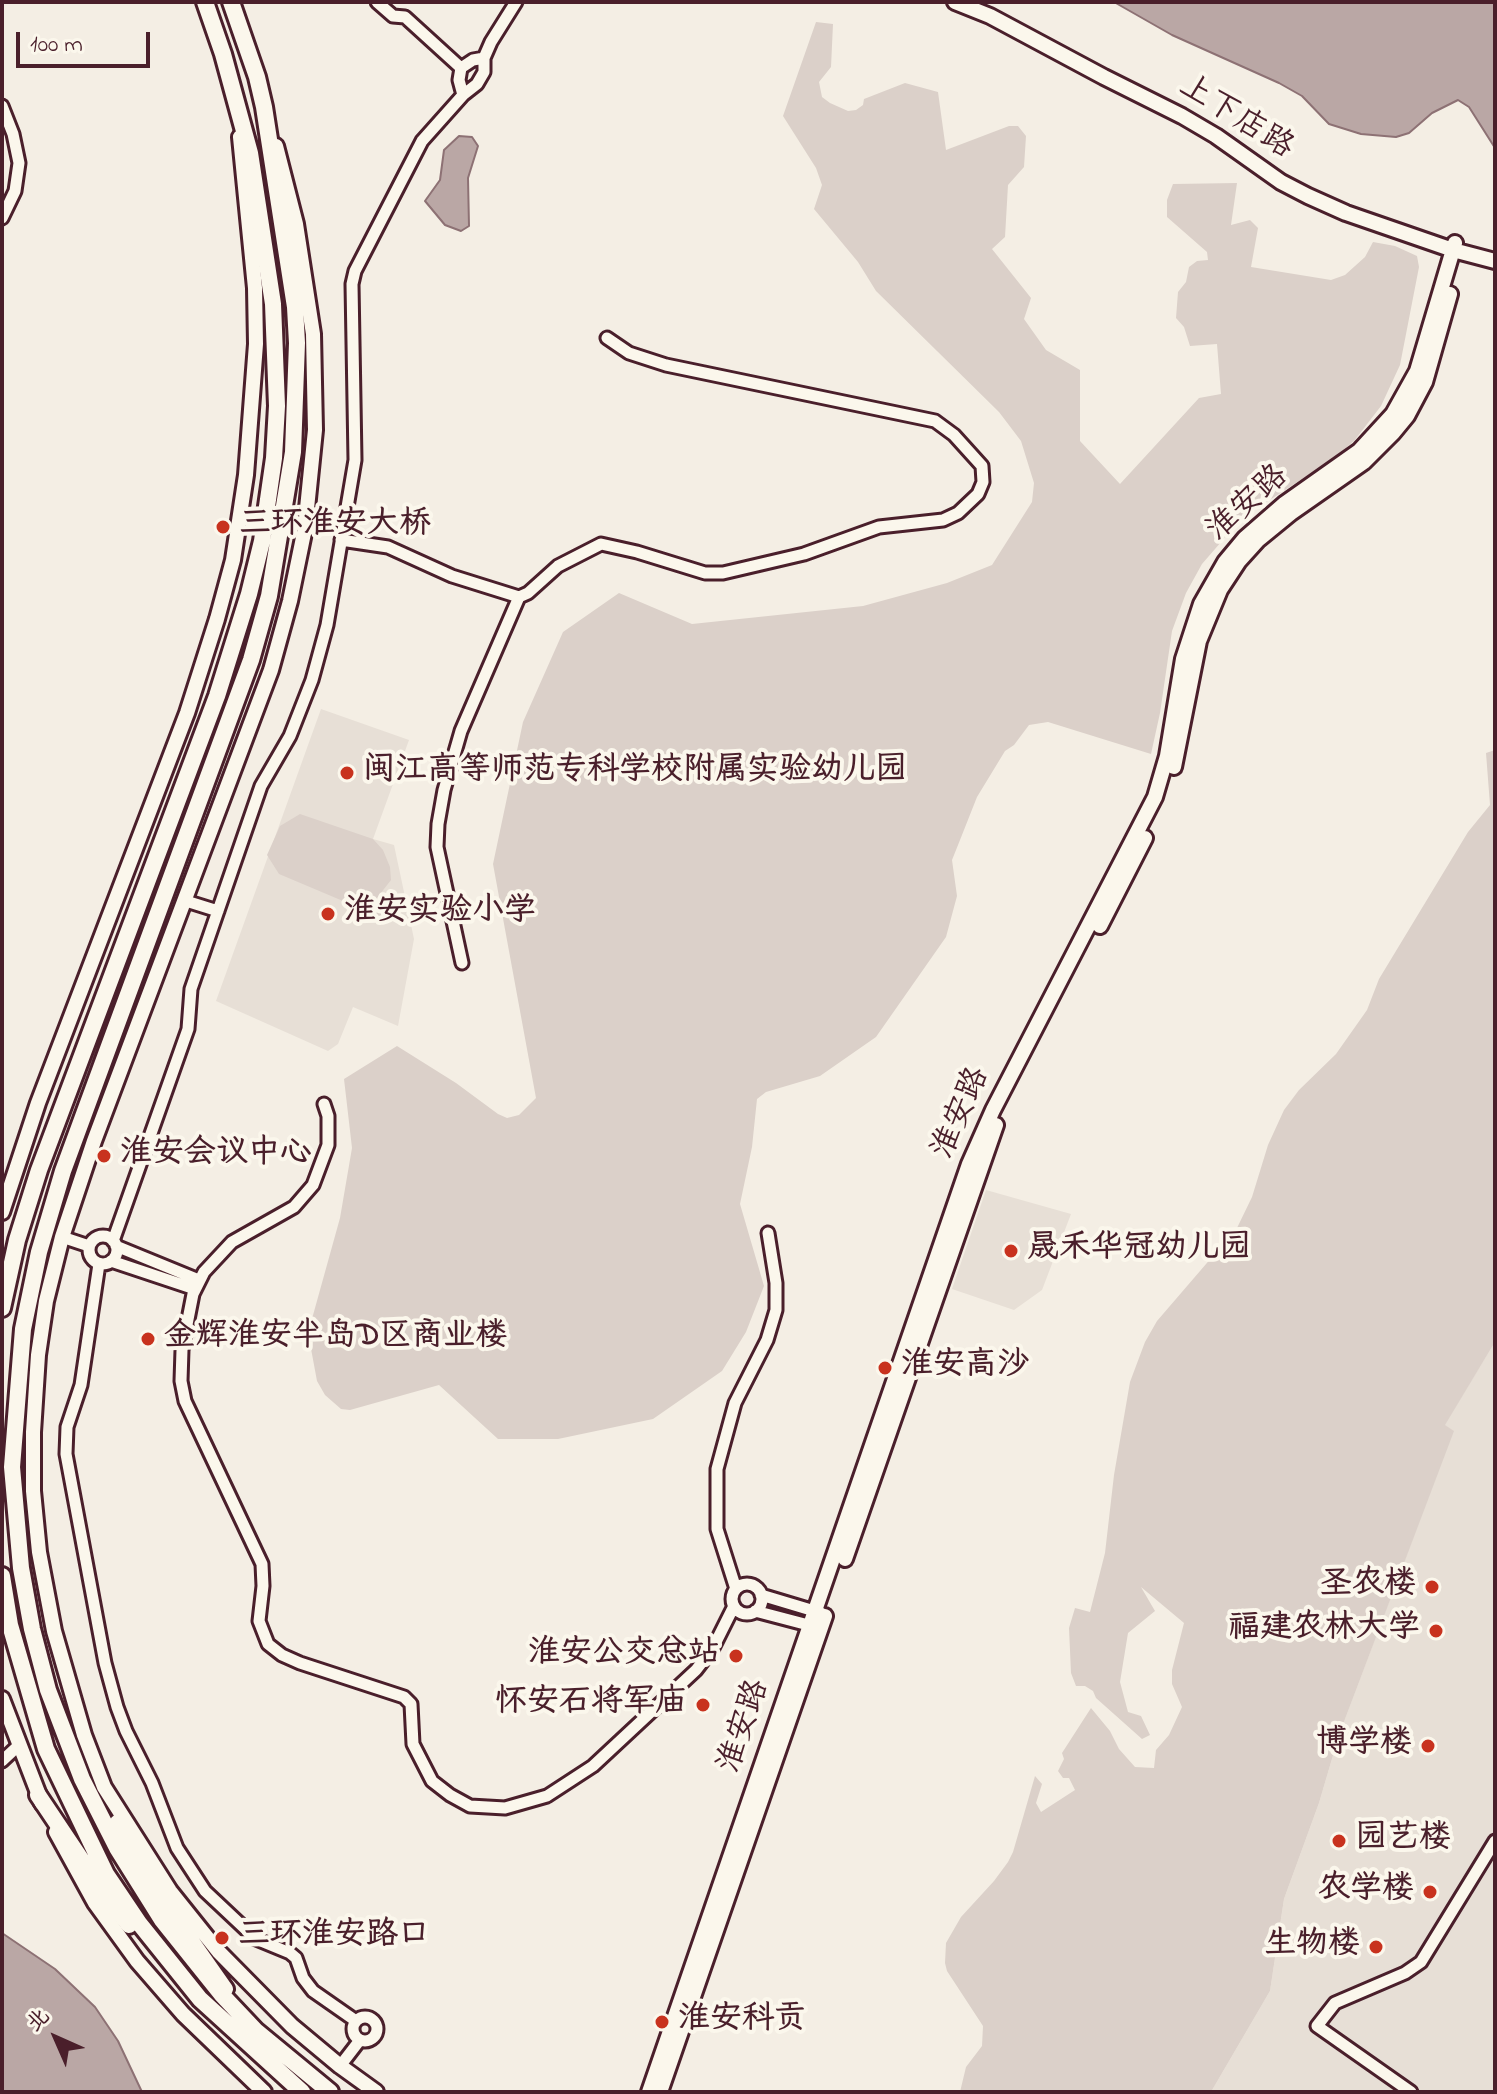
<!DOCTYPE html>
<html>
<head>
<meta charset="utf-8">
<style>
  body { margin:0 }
  #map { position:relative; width:1497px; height:2094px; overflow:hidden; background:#f4eee4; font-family:"Indie Flower","LXGW WenKai TC",sans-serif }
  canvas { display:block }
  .frame { position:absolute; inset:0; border:4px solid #4a1f2b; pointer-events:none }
  .north { position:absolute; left:16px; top:1998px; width:80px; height:80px; -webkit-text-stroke:6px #fbf7ec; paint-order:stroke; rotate:315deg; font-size:22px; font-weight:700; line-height:32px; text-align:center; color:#4a1f2b }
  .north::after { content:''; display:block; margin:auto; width:28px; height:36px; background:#4a1f2b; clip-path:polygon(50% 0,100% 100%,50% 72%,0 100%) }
  .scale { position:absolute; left:16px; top:32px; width:134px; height:36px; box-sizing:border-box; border:4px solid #4a1f2b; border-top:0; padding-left:10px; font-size:24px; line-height:28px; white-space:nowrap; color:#4a1f2b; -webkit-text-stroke:6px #fbf7ec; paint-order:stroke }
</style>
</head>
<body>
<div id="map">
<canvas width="1497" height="2094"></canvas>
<div class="frame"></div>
<div class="north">北</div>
<div class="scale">100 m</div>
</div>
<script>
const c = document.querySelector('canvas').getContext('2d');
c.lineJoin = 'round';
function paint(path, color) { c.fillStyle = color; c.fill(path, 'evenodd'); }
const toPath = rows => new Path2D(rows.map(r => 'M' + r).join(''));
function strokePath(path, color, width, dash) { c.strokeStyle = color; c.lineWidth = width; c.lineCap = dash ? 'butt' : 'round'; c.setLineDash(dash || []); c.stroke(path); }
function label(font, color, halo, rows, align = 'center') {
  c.font = font + ' "Indie Flower","LXGW WenKai TC",sans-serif'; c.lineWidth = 8; c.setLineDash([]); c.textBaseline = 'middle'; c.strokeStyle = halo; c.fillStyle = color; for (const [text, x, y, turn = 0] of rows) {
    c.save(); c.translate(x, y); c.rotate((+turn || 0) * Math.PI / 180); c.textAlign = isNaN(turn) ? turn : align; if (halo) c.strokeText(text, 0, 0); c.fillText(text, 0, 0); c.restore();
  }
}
paint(toPath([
  [321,709,409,740,373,839,394,845,414,939,398,1026,353,1007,338,1044,328,1051,216,1001],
  [986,1190,1071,1214,1042,1290,1014,1310,952,1289],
  [1495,1342,1495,2092,1211,2092,1270,1991,1284,1899,1319,1803,1339,1735,1453,1431,1444,1425]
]), '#e7dfd6');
paint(toPath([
  [816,22,833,24,831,67,819,82,822,97,830,103,848,111,856,110,863,105,864,99,905,83,938,92,946,150,1009,126,1018,126,1026,136,1024,167,1008,185,1005,237,992,249,1031,298,1024,319,1046,350,1080,370,1080,441,1120,484,1199,398,1221,394,1217,344,1190,346,1184,327,1176,318,1178,292,1186,282,1189,267,1197,261,1208,260,1207,252,1167,217,1167,200,1173,184,1237,183,1231,225,1250,220,1258,228,1251,267,1331,280,1345,275,1365,257,1373,242,1395,246,1417,256,1419,267,1400,365,1381,406,1354,441,1334,458,1256,509,1228,534,1202,564,1186,593,1172,631,1160,713,1151,754,1048,722,1029,725,1014,745,1005,751,977,797,960,840,952,860,957,896,946,937,876,1037,820,1076,766,1092,757,1099,752,1147,740,1204,764,1286,746,1332,722,1371,653,1419,558,1439,498,1439,439,1385,350,1410,341,1409,325,1395,317,1381,309,1338,310,1326,340,1218,352,1148,344,1079,397,1046,456,1083,498,1114,507,1118,519,1115,536,1098,493,864,523,722,563,632,619,593,692,624,863,606,947,583,992,565,1032,502,1034,483,1021,441,999,412,876,291,858,262,814,209,822,185,816,168,783,116],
  [1495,750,1495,1342,1445,1425,1454,1431,1339,1735,1319,1803,1284,1899,1270,1991,1211,2092,960,2092,966,2067,982,2046,983,2026,947,1971,945,1963,946,1943,961,1917,994,1881,1008,1862,1013,1852,1035,1776,1042,1784,1036,1803,1041,1812,1075,1790,1069,1778,1063,1778,1058,1771,1064,1759,1062,1753,1091,1708,1110,1731,1119,1749,1135,1767,1154,1768,1156,1750,1169,1735,1182,1707,1172,1684,1172,1670,1184,1623,1141,1587,1155,1611,1128,1633,1120,1682,1128,1712,1141,1716,1150,1735,1142,1739,1096,1698,1093,1691,1085,1686,1076,1686,1071,1673,1069,1628,1075,1608,1090,1612,1105,1553,1114,1475,1130,1382,1145,1342,1157,1321,1237,1228,1252,1197,1268,1145,1284,1110,1299,1090,1336,1054,1367,1010,1379,979,1468,832,1490,805,1486,753],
  [300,814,373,839,383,850,390,867,391,880,373,903,391,911,388,920,279,874,267,855,280,826]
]), '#dbd0c9');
const water = toPath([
  [1114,2,1495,2,1495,148,1469,107,1458,100,1432,113,1409,133,1396,137,1361,134,1329,124,1302,96,1279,83,1172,35,1114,2],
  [459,136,472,137,478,146,468,178,469,226,461,231,445,225,425,201,440,180,444,150,459,136],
  [2,1933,55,1969,95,2007,118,2041,142,2092,2,2092,2,1933]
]);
paint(water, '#baa7a5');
strokePath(water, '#8d7174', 2);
strokePath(toPath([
  [17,1223,53,1234]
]), '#d2c5bf', 14, [14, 7]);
const minor = toPath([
  [377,2,393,16,405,17,461,68,473,60,484,58],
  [461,68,459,80,463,95],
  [2,106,13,134,19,163,15,191,2,218],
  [341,540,388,547,452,576,519,597],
  [186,901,218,911],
  [462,963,437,847,438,824,444,790,461,731,519,597,528,593,558,566,601,544,637,552,705,573,723,573,804,554,879,527,943,520,958,513,978,494,983,482,982,466,954,435,935,421,666,365,629,353,607,338],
  [324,1104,328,1116,328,1145,313,1185,294,1207,232,1242,204,1272,193,1294,182,1350,181,1381,185,1401,262,1564,263,1586,259,1621,268,1644,282,1655,300,1663,404,1697,411,1704,413,1744,432,1781,450,1795,470,1806,505,1808,547,1796,593,1766,696,1670,713,1648,734,1606],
  '89 1250a14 14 0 1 1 28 0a14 14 0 1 1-28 0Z',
  [62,1237,89,1246],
  [113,1241,188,1029,191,989,261,786,290,736,312,680,327,625,355,460,352,284,355,271,422,141,463,95,477,84,484,72,484,58,491,42,516,2],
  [116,1246,199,1280],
  [111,1261,195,1289],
  [99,1264,81,1385,67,1427,66,1454,105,1663,117,1707,126,1731,152,1783,177,1848,205,1891,256,1939,290,1953,296,1958,303,1978,313,1991,356,2021],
  '732 1599a15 15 0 1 1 30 0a15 15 0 1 1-30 0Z',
  [736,1589,717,1529,717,1469,735,1403,767,1340,776,1310,776,1283,768,1233],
  [761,1595,821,1613],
  [755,1611,816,1627],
  [2,1761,18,1746],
  '353 2029a12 12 0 1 1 24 0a12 12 0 1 1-24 0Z',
  [340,2066,360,2040],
  [1411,2092,1317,2026,1335,2003,1405,1973,1421,1962,1495,1841]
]);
const major = toPath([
  [955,2,990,16,1104,77,1182,116,1216,136,1281,182,1308,196,1346,213,1453,250,1495,261],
  [276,146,296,224,313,334,315,430,305,528,290,601,271,670,94,1141,62,1237,46,1301,38,1355,33,1432,33,1491,39,1552,54,1631,84,1735,104,1787,170,1891,218,1951,292,2026,340,2066,376,2092],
  [1174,767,1199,641,1220,590,1239,561,1258,540,1291,513,1364,462,1393,433,1407,416,1425,382,1450,294],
  [1100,926,1145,838],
  [2,1212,38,1103,187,713,217,619,233,560,246,475,256,344,255,288,240,137],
  [845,1559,996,1125],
  [2,1699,42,1803],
  [117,1822,146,1875,226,1989],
  [56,1832,95,1903,137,1961,183,2014,264,2092],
  [649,2092,969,1164,993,1110,1155,797,1167,756,1183,659,1201,604,1225,562,1245,538,1284,504,1359,451,1393,414,1417,371,1455,243],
  [660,2092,825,1616]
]);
const highway = toPath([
  [231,2,257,77,264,107,295,307,297,343,293,452,269,596,251,660,63,1171,39,1252,23,1329,12,1467,21,1568,32,1629,48,1690,82,1779,117,1848,162,1920,222,1995,256,2031,330,2092],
  [2,1308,17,1240,39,1170,217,696,249,594,262,541,274,458,277,406,273,304,250,153,223,54,205,2],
  [2,1576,10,1625,46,1749,106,1874,139,1923,200,1999,302,2092],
  [38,1795,105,1895,129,1925]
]);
strokePath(minor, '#4a1f2b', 17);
strokePath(major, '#4a1f2b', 20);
strokePath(highway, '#4a1f2b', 22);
strokePath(minor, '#fbf7ec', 11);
strokePath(major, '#fbf7ec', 14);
strokePath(highway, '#fbf7ec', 16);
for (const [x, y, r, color] of [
  [223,527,8,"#c8321e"],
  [347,773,8,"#c8321e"],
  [328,914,8,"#c8321e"],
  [104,1156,8,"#c8321e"],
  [1011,1251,8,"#c8321e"],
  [148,1339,8,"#c8321e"],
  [885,1368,8,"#c8321e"],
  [1432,1587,8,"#c8321e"],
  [1436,1631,8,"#c8321e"],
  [736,1656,8,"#c8321e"],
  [703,1705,8,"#c8321e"],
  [1428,1746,8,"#c8321e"],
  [1339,1841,8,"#c8321e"],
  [1430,1892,8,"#c8321e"],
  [222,1938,8,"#c8321e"],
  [1376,1947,8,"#c8321e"],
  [662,2022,8,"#c8321e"]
]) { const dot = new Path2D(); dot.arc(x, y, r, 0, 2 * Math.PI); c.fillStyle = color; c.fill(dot); strokePath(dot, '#fbf7ec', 3); }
label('32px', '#4a1f2b', '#fbf7ec', [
  ["上下店路",1235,119,32],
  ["淮安路",1249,505,-42],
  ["淮安路",963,1114,-66],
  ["淮安路",746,1727,-71]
]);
label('bold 32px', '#4a1f2b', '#fbf7ec', [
  ["三环淮安大桥",239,527],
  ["闽江高等师范专科学校附属实验幼儿园",363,773],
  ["淮安实验小学",344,914],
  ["淮安会议中心",120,1156],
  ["晟禾华冠幼儿园",1027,1251],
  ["金辉淮安半岛D区商业楼",164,1339],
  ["淮安高沙",901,1368],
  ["圣农楼",1416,1587,"right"],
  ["福建农林大学",1420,1631,"right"],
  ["淮安公交总站",720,1656,"right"],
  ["怀安石将军庙",687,1705,"right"],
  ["博学楼",1412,1746,"right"],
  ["园艺楼",1355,1841],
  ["农学楼",1414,1892,"right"],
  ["三环淮安路口",238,1938],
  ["生物楼",1360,1947,"right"],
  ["淮安科贡",678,2022]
], 'left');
</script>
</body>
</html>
